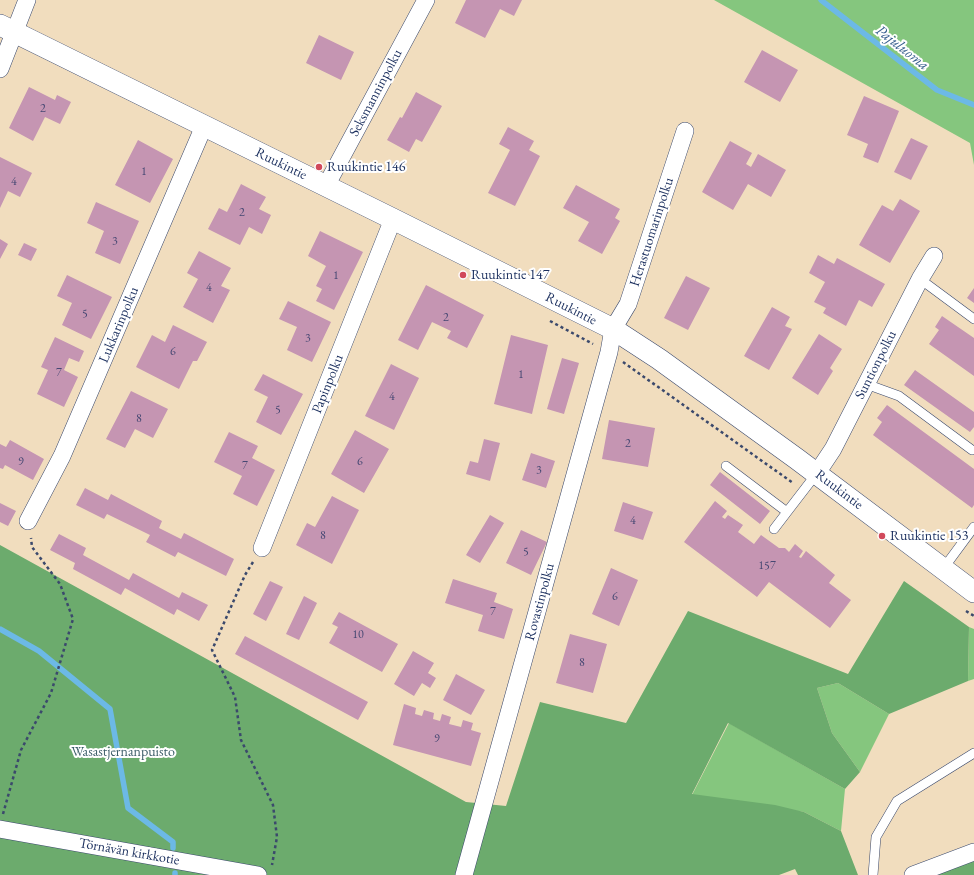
<!DOCTYPE html>
<html>
<head>
<meta charset="utf-8">
<style>
  body { margin:0 }
  canvas { display:block; background:#f1ddbe }
</style>
</head>
<body>
<canvas width="974" height="875"></canvas>
<script>
const c = document.querySelector('canvas').getContext('2d');
c.lineJoin = 'round';
function paint(path, color) { c.fillStyle = color; c.fill(path, 'evenodd'); }
const toPath = rows => new Path2D(rows.map(r => 'M' + r).join(''));
function strokePath(path, color, width, dash) { c.strokeStyle = color; c.lineWidth = width; c.lineCap = dash ? 'butt' : 'round'; c.setLineDash(dash || []); c.stroke(path); }
function label(font, color, halo, rows, align = 'center') {
  c.font = font + ' "EB Garamond",serif'; c.lineWidth = 4; c.setLineDash([]); c.textBaseline = 'middle'; c.strokeStyle = halo; c.fillStyle = color; for (const [text, x, y, turn = 0] of rows) {
    c.save(); c.translate(x, y); c.rotate((+turn || 0) * Math.PI / 180); c.textAlign = isNaN(turn) ? turn : align; if (halo) c.strokeText(text, 0, 0); c.fillText(text, 0, 0); c.restore();
  }
}
paint(toPath([
  [714,0,974,0,974,165,970,143],
  [969,627,974,629,974,679,968,681],
  [838,683,889,714,860,772,832,733,817,688],
  [729,723,845,789,841,831,804,812,692,795]
]), '#85c67e');
paint(toPath([
  [0,545,466,802,506,806,540,702,626,723,688,611,848,674,904,581,969,627,968,681,889,714,838,683,817,688,832,733,860,772,845,789,728,723,692,794,775,805,804,812,841,831,858,875,798,875,795,869,779,875,0,875],
  [974,860,974,875,933,875]
]), '#6cab6d');
strokePath(toPath([
  [821,0,937,90,974,105],
  [0,629,39,651,110,709,128,808,173,842,173,848],
  [175,873,175,875]
]), '#6cb9e6', 5.5);
paint(toPath([
  [466,0,522,0,514,16,500,9,485,38,455,23],
  [319,35,354,52,341,80,306,63],
  [762,50,798,70,780,102,744,82],
  [29,87,55,100,57,95,71,102,60,124,45,117,33,141,9,128],
  [416,92,442,106,422,142,416,139,409,152,387,140,400,117,402,118],
  [864,96,899,111,878,163,863,157,868,144,847,135],
  [508,127,534,141,529,150,540,156,515,206,488,193,510,150,499,144],
  [911,138,928,146,911,180,894,172],
  [138,140,173,159,150,203,115,185],
  [730,141,752,153,746,164,751,167,758,154,786,170,771,197,748,184,733,210,702,192],
  [0,157,32,173,20,197,8,191,0,208],
  [241,184,266,197,259,209,271,215,262,234,249,227,240,245,208,229,219,208,227,212],
  [576,185,620,209,615,218,620,221,602,254,578,241,589,222,563,208],
  [900,199,920,211,890,263,859,245,882,205,893,211],
  [96,202,139,221,120,264,95,253,104,231,87,223],
  [320,231,363,252,334,310,316,301,322,289,316,286,326,266,308,256],
  [0,239,8,244,0,259],
  [24,243,37,249,31,261,18,255],
  [199,251,231,268,221,286,230,290,213,323,183,307,198,279,187,273],
  [818,255,834,264,837,258,885,284,872,307,859,300,846,326,823,313,826,308,814,302,825,282,809,273],
  [67,275,112,297,91,339,62,325,72,303,57,296],
  [686,276,710,288,688,330,664,318],
  [426,285,484,315,467,348,447,338,451,331,432,322,418,350,398,340],
  [974,288,974,303,967,298],
  [288,301,331,322,312,362,287,350,297,327,279,319],
  [772,307,790,317,785,326,792,329,769,370,744,356],
  [942,316,974,338,974,376,929,344,939,330,935,327],
  [173,325,207,342,197,361,193,361,179,389,136,367,152,335,165,342],
  [819,334,842,349,830,368,833,371,818,395,792,378],
  [511,335,548,345,532,414,494,404],
  [55,337,84,351,79,362,69,358,64,370,78,377,64,407,37,394,48,370,41,367],
  [562,358,579,363,564,414,547,409],
  [391,364,419,378,394,430,365,416],
  [915,370,974,412,974,427,970,432,904,385],
  [263,374,303,394,281,435,256,422,268,397,254,390],
  [131,391,168,409,153,438,135,429,125,448,106,439],
  [887,405,974,469,974,505,972,508,873,435,882,422,877,418],
  [609,420,655,428,648,467,602,459],
  [355,430,389,449,364,493,331,474],
  [229,432,258,446,252,458,275,470,257,506,233,494,242,476,214,462],
  [484,439,500,443,490,481,466,474,470,461,478,463],
  [10,440,44,459,33,480,5,465,3,469,0,468,0,444,6,447],
  [531,453,555,461,546,488,522,480],
  [720,472,770,511,760,524,710,485],
  [85,488,108,500,111,494,162,521,159,528,181,539,184,533,234,559,226,576,178,552,175,557,146,542,150,535,107,514,104,519,76,505],
  [332,496,359,510,332,564,296,545,307,523,315,527],
  [715,501,727,511,722,517,725,519,728,515,743,525,738,532,754,544,761,535,779,548,785,548,789,552,795,544,803,551,799,557,801,558,806,551,835,575,829,583,851,600,830,628,769,582,757,597,684,542],
  [623,502,653,512,643,540,614,531],
  [0,503,16,511,8,526,0,522],
  [490,515,504,523,480,563,466,555],
  [521,530,547,542,531,575,506,563],
  [59,534,86,548,83,555,129,580,133,573,179,598,182,592,208,605,199,621,177,609,174,615,125,588,121,595,73,569,75,563,50,550],
  [611,568,638,580,619,626,592,614],
  [453,579,497,593,494,602,513,609,504,639,478,631,483,615,445,603],
  [270,581,283,587,266,621,253,614],
  [304,596,317,603,299,640,286,634],
  [339,612,398,644,382,672,329,643,338,627,332,624],
  [570,634,607,644,593,693,556,683],
  [245,636,368,702,358,720,235,654],
  [413,651,434,663,428,673,436,678,430,688,422,683,414,696,394,684],
  [456,674,485,690,471,715,443,700],
  [404,704,416,708,415,714,422,716,424,710,434,713,433,719,440,721,442,714,451,717,449,724,461,727,463,720,473,723,471,730,481,733,471,766,393,745]
]), '#c595b2');
const service = toPath([
  [920,279,974,319],
  [866,384,899,396,972,450],
  [726,466,787,512,817,473],
  [774,529,787,512],
  [943,569,974,527],
  [873,875,876,837,897,801,974,753]
]);
const minor = toPath([
  [0,69,27,0],
  [326,186,426,0],
  [817,473,833,449,920,279,934,256],
  [28,521,62,456,204,126],
  [262,548,393,219],
  [0,829,258,875],
  [464,875,609,352,613,329,628,304,685,131],
  [913,875,974,852]
]);
const tertiary = toPath([
  [0,25,393,219,613,329,659,359,797,459,974,592]
]);
strokePath(service, '#3b496c', 10);
strokePath(minor, '#3b496c', 18);
strokePath(tertiary, '#3b496c', 22);
strokePath(toPath([
  [550,321,593,344],
  [623,362,793,483],
  [253,562,245,575,212,650,235,697,241,740,273,805,277,837,272,865],
  [966,611,974,616],
  [3,814,21,750,51,693,73,619,60,584,32,547,31,538]
]), '#3b496c', 2.5, [3, 3]);
strokePath(service, '#fff', 9);
strokePath(minor, '#fff', 17);
strokePath(tertiary, '#fff', 21);
for (const [x, y, r, color] of [
  [319,167,4,"#d1495b"],
  [463,275,4,"#d1495b"],
  [882,536,4,"#d1495b"]
]) { const dot = new Path2D(); dot.arc(x, y, r, 0, 2 * Math.PI); c.fillStyle = color; c.fill(dot); strokePath(dot, '#fff', 1.5); }
label('12px', '#464873', null, [
  ["2",43,109],
  ["1",144,172],
  ["4",14,182],
  ["2",242,213],
  ["3",115,242],
  ["1",336,276],
  ["4",209,288],
  ["5",85,314],
  ["2",446,318],
  ["3",308,339],
  ["6",173,352],
  ["7",59,373],
  ["1",521,375],
  ["4",392,397],
  ["5",278,410],
  ["8",139,419],
  ["2",628,444],
  ["9",21,462],
  ["6",360,462],
  ["7",245,466],
  ["3",539,471],
  ["4",633,521],
  ["8",323,536],
  ["5",526,552],
  ["157",767,566],
  ["6",615,597],
  ["7",493,612],
  ["10",358,635],
  ["8",582,663],
  ["9",437,739]
]);
label('14px', '#1b2f5e', '#fff', [
  ["Seksmanninpolku",376,93,-62],
  ["Ruukintie",281,164,26],
  ["Herastuomarinpolku",652,232,-72],
  ["Ruukintie",571,309,27],
  ["Lukkarinpolku",119,325,-67],
  ["Suntionpolku",876,365,-63],
  ["Papinpolku",328,384,-68],
  ["Ruukintie",839,490,37],
  ["Rovastinpolku",540,602,-75],
  ["Törnävän kirkkotie",129,852,10]
]);
label('14px', '#1b2f5e', '#fff', [
  ["Ruukintie 146",327,167],
  ["Ruukintie 147",471,275],
  ["Ruukintie 153",890,536]
], 'left');
label('14px', '#3b5c68', '#fff', [
  ["Wasastjernanpuisto",123,752]
]);
label('italic 15px', '#375f8e', '#fff', [
  ["Pajuluoma",902,48,38]
]);
</script>
</body>
</html>
